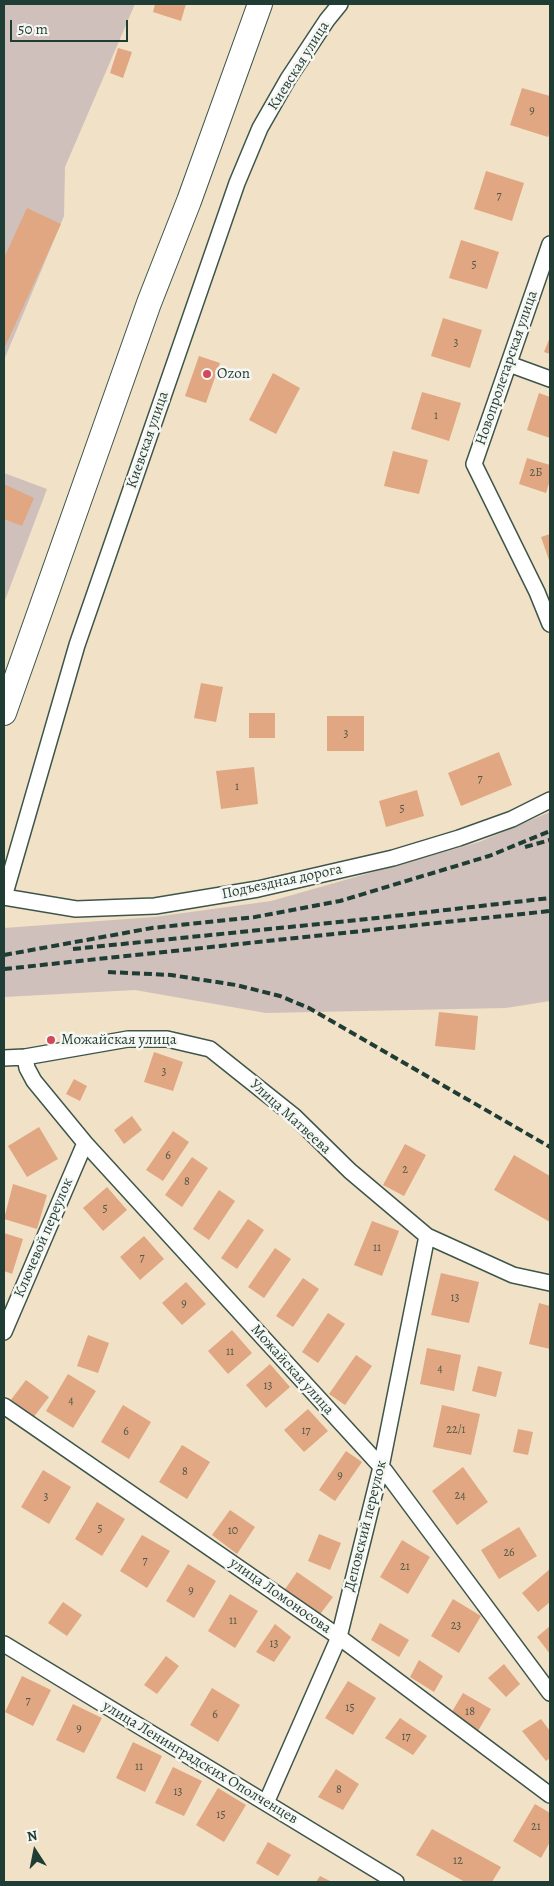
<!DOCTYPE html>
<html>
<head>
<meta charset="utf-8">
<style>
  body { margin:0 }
  #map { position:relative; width:554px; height:1886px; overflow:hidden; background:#f1e1c6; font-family:Alegreya,serif }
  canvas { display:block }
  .frame { position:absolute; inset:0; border:5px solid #1f3d34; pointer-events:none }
  .north { position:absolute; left:10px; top:1826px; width:50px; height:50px; -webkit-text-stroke:4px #f6f6f2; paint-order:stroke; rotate:349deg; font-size:14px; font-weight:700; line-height:20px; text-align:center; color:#1f3d34 }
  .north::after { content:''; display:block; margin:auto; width:18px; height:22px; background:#1f3d34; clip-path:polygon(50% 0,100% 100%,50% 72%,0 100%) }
  .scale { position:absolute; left:10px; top:20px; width:118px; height:22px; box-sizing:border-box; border:2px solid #1f3d34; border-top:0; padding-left:6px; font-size:15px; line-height:18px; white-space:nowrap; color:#1f3d34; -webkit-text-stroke:4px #f6f6f2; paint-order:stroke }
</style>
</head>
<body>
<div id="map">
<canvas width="554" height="1886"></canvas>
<div class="frame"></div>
<div class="north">N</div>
<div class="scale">50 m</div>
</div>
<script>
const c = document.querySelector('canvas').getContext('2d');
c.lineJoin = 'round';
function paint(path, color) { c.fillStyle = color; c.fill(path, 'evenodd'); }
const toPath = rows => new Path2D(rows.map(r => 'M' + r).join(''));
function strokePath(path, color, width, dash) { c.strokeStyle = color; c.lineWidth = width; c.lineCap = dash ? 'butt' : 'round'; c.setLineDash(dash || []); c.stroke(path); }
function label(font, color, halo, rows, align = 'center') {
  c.font = font + ' Alegreya,serif'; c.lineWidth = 5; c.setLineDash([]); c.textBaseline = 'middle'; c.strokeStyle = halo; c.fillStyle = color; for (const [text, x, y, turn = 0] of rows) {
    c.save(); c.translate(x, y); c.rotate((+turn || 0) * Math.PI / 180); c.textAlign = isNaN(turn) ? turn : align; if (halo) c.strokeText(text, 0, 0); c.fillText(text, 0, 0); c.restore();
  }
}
paint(toPath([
  [4,4,135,4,65,167,64,216,4,360],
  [4,473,47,489,4,603],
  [550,812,550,1001,506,1008,266,1013,135,990,4,997,4,928,154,917,271,901,479,842]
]), '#cfc0bb');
paint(toPath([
  [155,4,186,4,181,21,153,12],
  [118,48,132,52,123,78,110,73],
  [522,88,550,96,550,131,548,137,510,125],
  [486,171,524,183,512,221,474,209],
  [27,208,61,224,4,349,4,258],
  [461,240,499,252,487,289,449,278],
  [443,318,482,330,470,368,431,356],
  [550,337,550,354,544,352],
  [199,356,220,363,206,403,185,396],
  [273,373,300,388,276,434,249,420],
  [422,392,461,403,449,441,411,429],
  [539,393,550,397,550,438,527,430],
  [393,451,428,460,419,494,384,486],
  [527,458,550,465,550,480,546,493,519,484],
  [4,484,34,498,22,526,4,519],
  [550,534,550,563,541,537],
  [201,683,223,687,216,722,194,718],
  [249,713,275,713,275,738,249,738],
  [327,716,364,716,364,751,327,751],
  [499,752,512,785,461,806,448,773],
  [254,767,258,804,221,809,216,771],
  [417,790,424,816,386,827,379,801],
  [439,1012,478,1016,475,1050,435,1046],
  [154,1052,183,1062,173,1091,144,1082],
  [74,1079,87,1086,80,1101,66,1094],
  [132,1116,142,1130,124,1144,114,1130],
  [39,1127,58,1159,27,1177,8,1146],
  [173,1131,189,1142,163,1181,146,1170],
  [405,1144,426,1155,404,1196,383,1185],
  [514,1155,550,1176,550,1222,494,1190],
  [192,1157,208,1168,182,1207,165,1195],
  [13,1184,47,1195,37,1229,4,1219],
  [107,1187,127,1210,103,1231,83,1208],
  [219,1190,235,1201,209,1240,193,1229],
  [248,1219,264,1230,237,1269,221,1258],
  [372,1221,399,1231,382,1276,354,1265],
  [4,1233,23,1239,12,1274,4,1271],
  [144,1236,164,1259,140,1280,120,1257],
  [275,1248,291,1259,264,1298,248,1287],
  [441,1273,479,1282,469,1323,431,1315],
  [303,1278,319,1289,293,1327,276,1316],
  [186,1282,206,1304,182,1325,162,1303],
  [539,1303,550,1306,550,1349,529,1344],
  [328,1313,345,1324,318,1363,302,1352],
  [232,1330,252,1353,228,1374,208,1351],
  [88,1335,109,1343,98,1373,77,1366],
  [427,1348,461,1355,454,1391,420,1384],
  [356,1355,372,1366,345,1405,329,1394],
  [270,1364,290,1387,266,1408,246,1385],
  [478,1366,502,1372,496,1397,472,1391],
  [68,1374,96,1391,73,1428,46,1411],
  [26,1380,49,1397,33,1418,10,1401],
  [123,1405,151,1422,129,1459,101,1442],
  [442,1405,480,1414,471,1455,433,1447],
  [308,1409,328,1431,304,1452,284,1430],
  [518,1429,533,1432,528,1455,513,1452],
  [182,1445,210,1462,187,1499,159,1482],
  [346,1451,362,1462,335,1501,319,1490],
  [463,1467,488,1502,457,1525,432,1491],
  [43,1470,71,1487,49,1524,21,1507],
  [97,1502,125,1519,102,1556,75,1539],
  [230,1510,255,1527,237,1554,212,1535],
  [519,1527,537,1556,499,1579,481,1550],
  [319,1534,341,1543,330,1570,308,1561],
  [142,1535,170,1551,147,1588,120,1571],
  [402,1540,430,1557,408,1594,380,1577],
  [188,1564,216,1581,194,1618,166,1601],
  [550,1569,550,1602,538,1612,522,1593],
  [297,1572,333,1597,318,1617,283,1592],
  [230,1594,258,1611,235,1648,208,1631],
  [453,1599,481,1616,459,1653,431,1636],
  [63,1602,82,1615,67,1636,48,1623],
  [380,1623,409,1640,399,1657,371,1640],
  [275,1624,291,1637,274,1662,256,1652],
  [550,1626,550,1654,537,1637],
  [166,1656,179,1666,157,1694,144,1685],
  [419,1660,443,1676,434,1692,410,1677],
  [504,1664,520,1684,506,1697,488,1678],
  [22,1676,51,1690,33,1726,5,1712],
  [348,1681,376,1698,353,1735,325,1718],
  [212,1688,240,1705,218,1742,190,1725],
  [463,1693,491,1709,478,1731,450,1715],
  [73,1704,102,1718,84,1753,56,1740],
  [400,1718,427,1736,413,1755,385,1738],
  [541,1719,550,1731,550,1758,546,1761,522,1731],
  [133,1742,162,1756,145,1792,116,1778],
  [173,1767,202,1781,184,1816,155,1803],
  [336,1769,359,1784,343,1810,318,1797],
  [218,1788,246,1805,224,1842,196,1825],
  [535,1804,550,1813,550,1842,541,1858,513,1841],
  [432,1829,501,1867,492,1882,465,1882,416,1855],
  [268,1842,291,1855,278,1876,256,1863],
  [320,1876,332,1882,316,1882]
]), '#e1a782');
const street = toPath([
  [550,244,474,464,537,592,550,624],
  [509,364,550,379],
  [4,897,77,645,237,183,260,128,288,79,327,20,340,4],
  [4,897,76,909,155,906,258,889,393,858,459,838,512,819,550,800],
  [25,1057,27,1068,34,1081,85,1143,385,1471,550,1693],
  [4,1058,25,1057,128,1039,167,1039,210,1049,294,1116,350,1171,427,1236,513,1275,550,1283],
  [4,1332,85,1143],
  [4,1406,339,1637,550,1795],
  [4,1644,396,1882],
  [266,1803,339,1637,381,1467,427,1236]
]);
const primary = toPath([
  [4,713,149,303,189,201,260,4]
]);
strokePath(street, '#3e564a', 18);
strokePath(primary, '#3e564a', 26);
strokePath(street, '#fff', 15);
strokePath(primary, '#fff', 24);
strokePath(toPath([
  [525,847,550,840],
  [73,949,368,919,550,898],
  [4,955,152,928,255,917,340,901,489,856,550,831],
  [4,969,550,911],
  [108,972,171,975,236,985,280,996,309,1008,550,1147]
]), '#1f3d34', 4, [8, 4]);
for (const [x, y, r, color] of [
  [207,374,5,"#d1495b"],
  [51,1040,5,"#d1495b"]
]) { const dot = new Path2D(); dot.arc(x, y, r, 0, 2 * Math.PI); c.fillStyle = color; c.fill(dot); strokePath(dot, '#f6f6f2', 2); }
label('12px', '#505848', null, [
  ["9",532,111],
  ["7",499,196],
  ["5",474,265],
  ["3",456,343],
  ["1",436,416],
  ["2Б",536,473],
  ["3",346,734],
  ["7",480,779],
  ["1",237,787],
  ["5",402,809],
  ["3",164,1072],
  ["6",168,1156],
  ["2",405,1170],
  ["8",187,1182],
  ["5",105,1209],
  ["11",377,1248],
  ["7",142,1258],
  ["13",455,1298],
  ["9",184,1304],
  ["11",230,1352],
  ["4",440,1369],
  ["13",268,1386],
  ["4",71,1401],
  ["22/1",456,1430],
  ["17",306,1431],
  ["6",126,1432],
  ["8",185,1472],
  ["9",340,1476],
  ["24",460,1496],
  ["3",46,1497],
  ["5",100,1529],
  ["10",233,1531],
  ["26",509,1553],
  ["7",145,1561],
  ["21",405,1567],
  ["9",191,1591],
  ["11",233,1621],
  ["23",456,1626],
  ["13",274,1644],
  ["7",28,1701],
  ["15",350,1708],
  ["18",470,1712],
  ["6",215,1715],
  ["9",79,1729],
  ["17",406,1737],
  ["11",139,1767],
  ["8",339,1790],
  ["13",178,1792],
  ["15",221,1815],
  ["21",536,1827],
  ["12",458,1861]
]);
label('15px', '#1f3d34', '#f6f6f2', [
  ["Киевская улица",299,66,-58],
  ["Новопролетарская улица",507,368,-71],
  ["Киевская улица",148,440,-71],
  ["Подъездная дорога",282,882,-12],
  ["Улица Матвеева",290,1117,42],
  ["Ключевой переулок",44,1238,-67],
  ["Можайская улица",292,1370,48],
  ["Деповский переулок",366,1526,-76],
  ["улица Ломоносова",280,1596,35],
  ["улица Ленинградских Ополченцев",200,1763,31]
]);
label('15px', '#1f3d34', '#f6f6f2', [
  ["Ozon",217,374],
  ["Можайская улица",61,1040]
], 'left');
</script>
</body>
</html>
